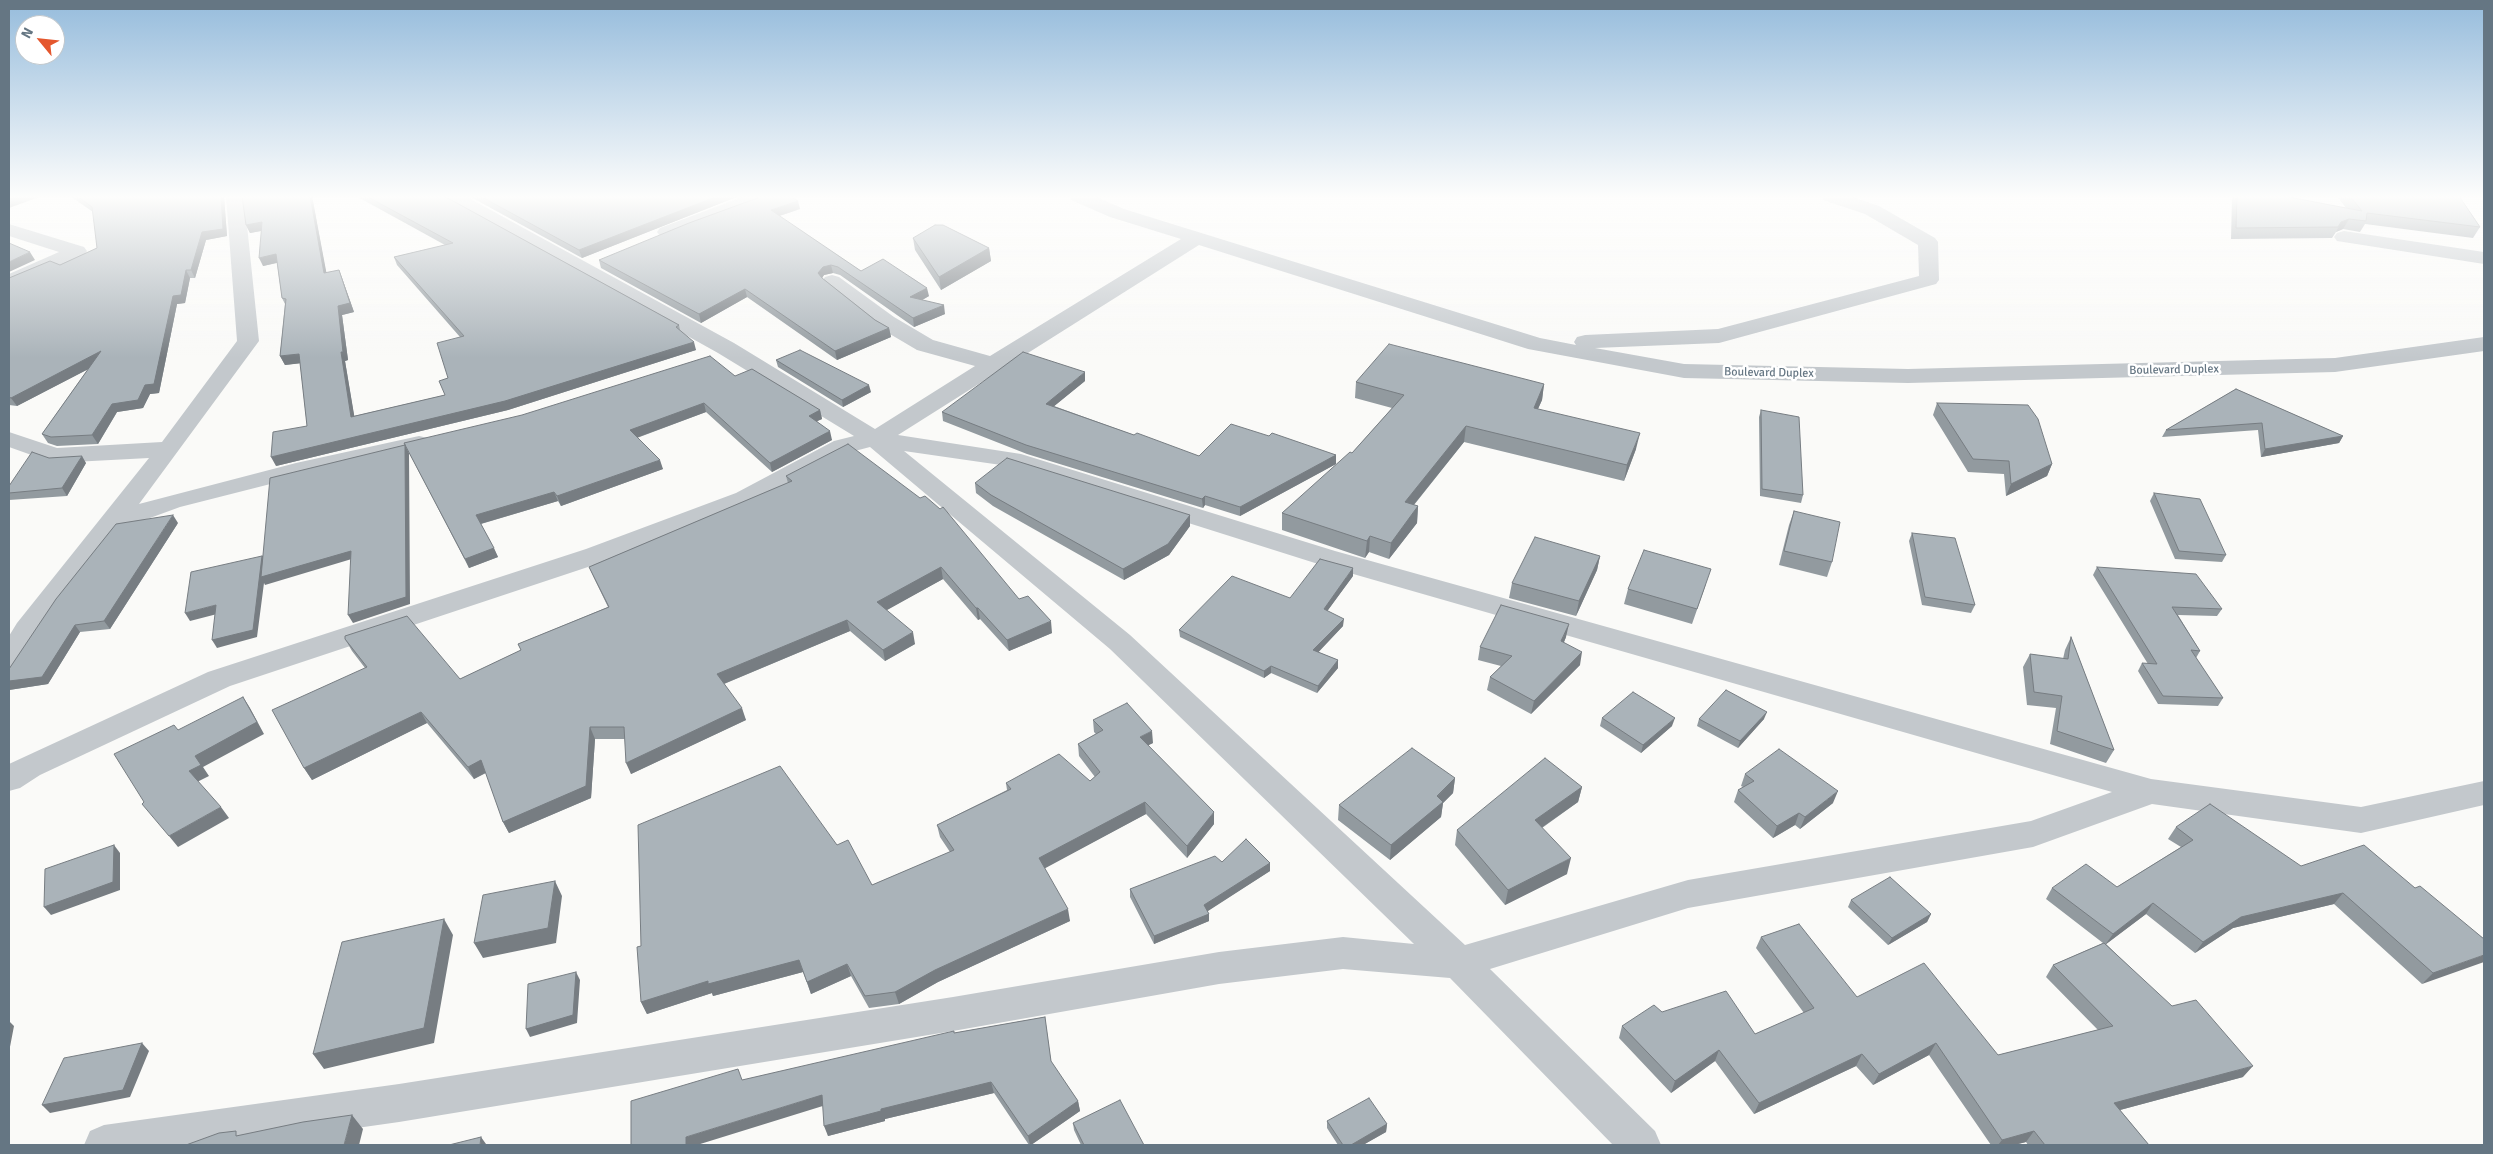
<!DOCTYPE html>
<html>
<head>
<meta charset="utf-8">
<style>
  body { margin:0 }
  #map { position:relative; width:2493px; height:1154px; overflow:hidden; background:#fafaf8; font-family:Signika,sans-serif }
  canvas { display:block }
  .frame { position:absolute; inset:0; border:10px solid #657683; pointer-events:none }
  .north { position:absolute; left:15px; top:15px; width:50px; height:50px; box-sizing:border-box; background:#fff; border:1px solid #c1c8cd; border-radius:50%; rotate:298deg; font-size:14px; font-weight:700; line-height:20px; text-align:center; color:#657683 }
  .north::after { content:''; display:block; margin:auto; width:18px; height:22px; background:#e4572e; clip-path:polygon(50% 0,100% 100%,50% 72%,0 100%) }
</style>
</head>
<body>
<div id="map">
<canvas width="2493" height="1154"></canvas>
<div class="frame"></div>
<div class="north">N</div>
</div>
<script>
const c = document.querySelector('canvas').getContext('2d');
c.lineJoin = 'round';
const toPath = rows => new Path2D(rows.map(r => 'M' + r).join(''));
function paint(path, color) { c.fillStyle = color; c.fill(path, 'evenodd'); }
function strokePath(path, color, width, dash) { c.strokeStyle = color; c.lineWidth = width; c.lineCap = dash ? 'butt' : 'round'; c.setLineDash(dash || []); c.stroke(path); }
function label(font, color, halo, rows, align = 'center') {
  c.font = font + ' Signika,sans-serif'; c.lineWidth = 5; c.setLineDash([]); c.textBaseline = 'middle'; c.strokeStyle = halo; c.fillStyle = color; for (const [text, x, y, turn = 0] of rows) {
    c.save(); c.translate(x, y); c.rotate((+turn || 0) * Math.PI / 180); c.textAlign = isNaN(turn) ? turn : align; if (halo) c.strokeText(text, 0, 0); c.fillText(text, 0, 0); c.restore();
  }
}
paint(toPath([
  [226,196,244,196,259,341,139,504,296,463,419,436,428,438,431,443,428,448,298,477,180,507,120,529,37,636,19,666,9,669,9,636,17,623,149,458,54,463,9,447,9,432,57,448,162,442,237,341,226,196],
  [442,196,465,196,734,343,875,429,975,366,917,350,878,327,825,285,822,281,825,277,832,275,839,277,894,317,933,340,990,356,1181,239,1110,217,1071,200,1069,196,1094,196,1124,209,1540,338,1576,345,1574,342,1577,337,1585,335,1718,329,1919,276,1918,245,1865,214,1823,200,1821,196,1849,196,1879,206,1935,238,1938,242,1939,280,1936,284,1719,343,1595,348,1684,364,1908,369,2335,358,2484,337,2484,351,2335,372,1908,383,1684,378,1528,349,1199,245,898,435,1021,454,1335,551,2151,779,2361,807,2484,781,2484,805,2361,833,2152,804,2033,847,1688,908,1490,969,1655,1131,1661,1145,1613,1145,1450,978,1343,969,1219,984,953,1031,399,1122,237,1145,84,1145,90,1131,104,1125,399,1084,953,997,1219,952,1343,937,1414,944,1110,649,870,447,851,452,754,503,606,561,230,686,40,775,20,788,9,791,9,764,208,672,586,549,736,493,834,441,854,436,718,353,444,200,442,196],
  [904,451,1008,466,1315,563,2112,792,2031,821,1688,880,1465,945,1130,635,904,451],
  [745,196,772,196,770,200,674,236,667,238,660,236,657,232,660,228,745,196],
  [9,224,84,247,87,251,84,255,9,287,9,274,59,252,9,236,9,224],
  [2344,231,2484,252,2484,264,2337,241,2334,237,2337,233,2344,231]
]), '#c3c8cc');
paint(toPath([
  [70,196,224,196,227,236,206,240,195,278,190,278,185,303,177,304,159,393,150,394,143,408,117,412,98,444,57,446,48,443,42,434,88,369,17,406,9,405,9,278,60,265,97,248,93,212],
  [242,196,312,196,326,273,339,270,342,278,354,312,342,315,348,360,345,361,354,416,445,395,448,378,460,337,397,265,394,257,445,245,356,196,444,196,679,325,680,330,696,350,508,410,276,466,307,426,300,363,285,365,280,356,285,304,282,298,277,263,263,266,261,231,250,233,246,225],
  [469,196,739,196,582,258],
  [2233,196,2283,196,2346,208,2337,196,2459,196,2480,227,2473,238,2365,224,2360,232,2343,229,2336,232,2332,238,2231,239,2232,198],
  [800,209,779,216,861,271,929,296,922,300,945,314,914,327,840,275,833,273,824,275,822,278,875,320,889,328,891,337,837,360,747,297,701,323,601,268,599,260],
  [913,238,989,248,991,261,941,290,915,250],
  [776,360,871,392,843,407,778,367],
  [735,376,820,410,822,419,817,421,832,440,772,472,706,412,637,438,663,469,561,506,558,501,481,524,498,557,469,568,404,443],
  [1085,381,1054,406,1134,435,1199,456,1269,436,1336,455,1336,464,1240,516,1205,505,1203,508,1027,454,943,421,942,412],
  [1356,382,1544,384,1542,400,1538,409,1636,449,1624,481,1464,442,1414,505,1418,506,1417,523,1389,559,1369,552,1365,558,1282,530,1282,513,1352,453,1392,408,1355,398],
  [2236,389,2343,436,2339,443,2261,457,2258,430,2162,437,2166,430],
  [1937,403,2052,464,2047,476,2006,496,2004,474,1968,472,1933,415],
  [1761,410,1803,495,1801,503,1760,496,1759,417],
  [49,458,86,463,67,496,9,500,9,486],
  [786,476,1019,599,1052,633,1009,651,980,619,978,620,943,579,886,610,915,644,885,661,850,631,724,684,746,720,631,774,625,739,595,739,591,798,509,833,503,822,486,773,474,779,427,723,312,780,304,768,365,668,352,651,345,639,460,679,521,650,518,644,608,607,594,578,589,567,788,483],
  [975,483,1190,526,1169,555,1124,580,993,506,976,493],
  [2154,493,2226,555,2222,562,2175,559,2150,501],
  [1794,511,1832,562,1827,577,1779,565,1789,525],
  [178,523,110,629,80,632,48,684,9,690,9,669],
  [1912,533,1975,605,1971,613,1922,605,1909,541],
  [1600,556,1597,570,1576,616,1509,598,1512,583],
  [2097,567,2222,609,2217,616,2178,615,2200,651,2196,658,2223,698,2218,706,2158,704,2138,671,2142,663,2148,664,2093,575],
  [1353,576,1327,611,1343,626,1318,652,1338,660,1338,668,1317,693,1271,673,1264,678,1180,637,1179,630,1290,598],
  [1706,584,1692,624,1624,604,1628,589],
  [1566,637,1564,642,1580,665,1531,714,1487,690,1490,677,1501,666,1478,660,1480,647],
  [2071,637,2114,750,2106,763,2050,744,2056,708,2027,705,2023,667,2030,654,2063,659,2065,650],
  [1602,718,1672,726,1641,753,1600,726],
  [1699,719,1764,719,1738,748,1697,726],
  [1093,720,1153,743,1148,745,1214,824,1187,858,1146,814,1044,868,1070,921,938,982,899,1004,869,1008,851,976,811,994,803,972,713,996,712,993,647,1014,641,1002,641,946,837,845,872,885,950,852,940,837,937,825,1007,790,1006,783,1090,781,1095,777,1079,756,1078,744,1096,734,1094,732],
  [1745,774,1833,803,1800,829,1795,825,1773,838,1734,802,1738,790,1743,787,1741,786],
  [1455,778,1453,793,1443,803,1441,817,1390,860,1338,820,1339,805],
  [1582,787,1578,802,1542,828,1567,874,1505,905,1455,845,1457,830],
  [2176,827,2301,866,2415,888,2484,939,2422,984,2334,904,2233,928,2195,953,2146,914,2106,944,2243,1077,2120,1110,2149,1145,2028,1145,2026,1142,2014,1145,1991,1145,1929,1055,1873,1085,1856,1066,1754,1114,1715,1061,1671,1093,1619,1038,1622,1026,1662,1012,1755,1034,1804,1013,1756,948,1761,937,1857,997,1998,1055,2098,1030,2046,977,2053,965,2103,943,2046,899,2052,888,2117,887,2181,847,2168,839],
  [1222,862,1270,863,1270,871,1207,911,1209,914,1209,921,1154,944,1130,897,1130,889],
  [1851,900,1931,914,1927,922,1888,945,1848,907],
  [1045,1017,1051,1062,1078,1101,1080,1111,1031,1145,1029,1145,994,1093,885,1119,885,1121,828,1136,823,1106,743,1080,954,1033],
  [1327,1121,1387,1124,1386,1132,1363,1145,1338,1145,1327,1128],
  [1073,1123,1144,1145,1081,1145,1074,1130]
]), '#929a9f');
paint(toPath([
  [16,196,42,196,9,208,9,199],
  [221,196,224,196,227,236,206,240,195,278,191,270,202,232],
  [310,196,312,196,328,281,324,273],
  [718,196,739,196,582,258,579,250],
  [798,201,800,209,773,218,771,210],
  [2349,219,2343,229,2336,232,2341,222],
  [262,222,266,230,250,233,246,225],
  [989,248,991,261,941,290,939,277],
  [30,252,35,260,9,272,9,262],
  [276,254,280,262,263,266,259,258],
  [831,265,833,273,824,275,820,281,818,273,823,267],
  [186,270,190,278,185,303,177,304,159,393,150,394,143,408,117,412,98,444,92,435,112,404,173,296],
  [339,270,342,278,354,312,342,315,348,360,345,361,356,426,351,417,341,352,338,306],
  [927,288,929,296,912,306,910,297],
  [745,289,747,297,701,323,699,314],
  [944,305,945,314,914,327,913,318],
  [889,328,891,337,837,360,835,351],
  [694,342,696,350,508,410,276,466,271,457],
  [101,351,106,360,17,406,11,398],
  [299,354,303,363,285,365,280,356],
  [1085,372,1085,381,1047,412,1046,404],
  [1544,384,1542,400,1531,424,1534,408],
  [869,385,871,392,843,407,842,400],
  [704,403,706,412,633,439,630,430],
  [820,410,822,419,811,424,809,416],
  [1466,426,1464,442,1403,518,1405,502],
  [830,431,832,440,772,472,770,463],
  [1640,433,1636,449,1624,481,1627,465],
  [2343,436,2339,443,2261,457,2265,449],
  [405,445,409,453,410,604,353,623,348,615],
  [1336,455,1336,464,1240,516,1240,507],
  [82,456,86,463,67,496,62,488],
  [660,460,663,469,561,506,557,496],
  [2052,464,2047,476,2006,496,2011,484],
  [554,492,558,501,480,524,476,515],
  [1205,496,1205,505,1203,508,1202,499],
  [1418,506,1417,523,1389,559,1391,543],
  [173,515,178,523,110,629,104,621],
  [1190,515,1190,526,1169,555,1124,580,1123,569],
  [1370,536,1369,552,1365,558,1367,541],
  [494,548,498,557,469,568,465,559],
  [351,551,355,558,265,585,264,583,257,637,217,648,212,640,262,556],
  [1600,556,1597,570,1576,616,1579,601],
  [941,567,943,579,880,614,877,602],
  [1353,568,1353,576,1323,617,1324,609],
  [216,605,221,613,190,621,185,613],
  [976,608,978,608,980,619,978,620],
  [1344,619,1343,626,1313,658,1313,650],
  [847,620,850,631,721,685,717,674],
  [1051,621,1052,633,1009,651,1007,640],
  [1569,624,1566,637,1559,654,1561,641],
  [75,625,80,632,48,684,9,690,9,681],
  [913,632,915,644,885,661,883,650],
  [1582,652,1580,665,1531,714,1534,701],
  [1338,660,1338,668,1317,693,1318,686],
  [1271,666,1271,673,1264,678,1264,671],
  [243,697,250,708,264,734,203,767,209,776,197,782,189,771,195,756],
  [742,708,746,720,631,774,626,763],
  [421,712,427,723,312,780,304,768],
  [1767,712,1764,719,1738,748,1740,741],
  [1675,718,1672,726,1641,753,1643,745],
  [590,727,595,739,591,798,509,833,503,822],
  [1152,731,1153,743,1141,749,1140,737],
  [481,760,487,772,474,779,468,767],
  [1455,778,1453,793,1443,803,1441,817,1390,860,1391,845],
  [1582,787,1578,802,1531,835,1535,820],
  [1838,791,1833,803,1800,829,1805,817],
  [1145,802,1146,814,1040,871,1039,858],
  [221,807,229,818,178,847,169,836],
  [1214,812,1214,824,1187,858,1187,846],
  [1799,813,1795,825,1773,838,1777,826],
  [114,845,120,853,120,890,51,915,44,907],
  [1571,858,1567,874,1505,905,1508,890],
  [1270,863,1270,871,1205,913,1204,905],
  [555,881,562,896,556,943,483,958,474,943],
  [2343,893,2334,904,2233,928,2195,953,2203,942,2241,917],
  [2153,903,2146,914,2105,945,2113,934],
  [1068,909,1070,921,938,982,899,1004,895,992,935,970],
  [1209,914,1209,921,1154,944,1154,936],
  [1931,914,1927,922,1888,945,1892,938],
  [444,919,453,935,434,1043,324,1069,313,1054],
  [2484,955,2484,962,2422,984,2433,973],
  [799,960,803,972,713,996,712,993,647,1014,641,1002,708,981],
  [847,964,851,976,811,994,807,982],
  [576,972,580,980,577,1023,530,1037,526,1029],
  [9,1021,14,1026,9,1052],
  [142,1043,149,1051,130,1097,50,1113,42,1105],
  [1936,1043,1929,1055,1873,1085,1879,1074],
  [1719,1050,1715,1061,1671,1093,1675,1081],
  [1862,1054,1856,1066,1754,1114,1759,1103],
  [2253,1066,2243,1077,2105,1114,2114,1103],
  [991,1082,994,1093,885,1119,885,1121,828,1136,824,1126,881,1109],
  [822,1095,826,1105,697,1145,686,1145,686,1137],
  [1078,1101,1080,1111,1031,1145,1030,1145,1028,1136],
  [352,1115,363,1129,359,1145,344,1145],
  [1387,1124,1386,1132,1363,1145,1351,1145],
  [2034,1131,2026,1142,2014,1145,1998,1145,2002,1140],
  [481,1137,486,1144,486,1145,480,1145]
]), '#777d82');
const building = toPath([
  [9,196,16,196,9,199,9,196],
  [77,196,221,196,223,229,202,232,191,270,186,270,181,295,173,296,154,384,145,385,138,400,112,404,92,435,51,437,42,434,101,351,11,398,9,397,9,278,50,261,60,265,97,248,92,207,77,196],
  [242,196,310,196,324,273,339,270,350,303,338,306,343,352,341,352,351,417,445,395,439,381,448,378,437,343,464,336,394,257,453,243,366,196,444,196,679,325,676,327,694,342,505,401,271,457,273,432,307,426,299,354,280,356,286,299,282,298,276,254,259,258,262,222,246,225,242,196],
  [480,196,718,196,579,250,480,196],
  [763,196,790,196,798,201,771,210,861,271,883,259,927,288,910,297,944,305,913,318,838,267,831,265,823,267,818,273,822,278,875,320,889,328,835,351,745,289,699,314,599,260,689,223,763,196],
  [2237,196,2283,196,2362,211,2350,196,2459,196,2480,227,2367,213,2366,221,2349,219,2341,222,2338,227,2236,228,2237,196],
  [935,225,943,225,989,248,939,277,913,238,935,225],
  [9,243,30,252,9,262,9,243],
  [1389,344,1544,384,1534,408,1640,433,1627,465,1466,426,1405,502,1418,506,1391,543,1370,536,1367,541,1282,513,1350,452,1352,453,1404,395,1356,382,1389,344],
  [800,350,869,385,842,400,776,360,800,350],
  [1023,352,1085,372,1046,404,1134,435,1137,433,1199,456,1231,424,1269,436,1272,433,1336,455,1240,507,1205,496,1202,499,1026,445,942,412,1023,352],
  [710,356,735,376,752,369,820,410,809,416,830,431,770,463,704,403,630,430,660,460,557,496,554,492,476,515,494,548,465,559,404,443,522,415,710,356],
  [2236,389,2343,436,2265,449,2262,423,2166,430,2236,389],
  [1937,403,2028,405,2038,419,2052,464,2011,484,2009,461,1973,459,1937,403],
  [1761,410,1799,417,1803,495,1762,489,1761,410],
  [848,444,920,498,925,496,940,509,943,507,1019,599,1028,596,1051,621,1007,640,978,608,976,608,941,567,877,602,913,632,883,650,847,620,717,674,742,708,626,763,624,727,590,727,586,786,503,822,481,760,468,767,421,712,304,768,272,710,367,667,345,639,345,636,407,616,460,679,521,650,518,644,609,607,589,567,792,481,786,476,848,444],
  [405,445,406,597,348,615,351,551,261,577,270,478,405,445],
  [32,452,49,458,82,456,62,488,9,493,9,486,32,452],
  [1007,458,1190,515,1168,544,1123,569,991,495,975,483,1007,458],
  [2154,493,2200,499,2226,555,2179,551,2154,493],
  [1794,511,1840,522,1832,562,1784,551,1794,511],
  [173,515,104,621,75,625,42,677,9,681,9,669,56,599,116,524,173,515],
  [1912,533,1955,538,1975,605,1925,597,1912,533],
  [1535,537,1600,556,1579,601,1512,583,1535,537],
  [1644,550,1711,569,1697,609,1628,589,1644,550],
  [262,556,253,630,212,640,216,605,185,613,191,572,262,556],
  [1320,559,1353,568,1324,609,1344,619,1313,650,1338,660,1318,686,1271,666,1264,671,1179,630,1232,576,1290,598,1320,559],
  [2097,567,2196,574,2222,609,2172,607,2200,651,2191,650,2223,698,2163,696,2142,663,2157,664,2097,567],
  [1501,605,1569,624,1561,641,1582,652,1534,701,1490,677,1512,656,1480,647,1501,605],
  [2071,637,2114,750,2057,731,2062,696,2034,692,2030,654,2068,659,2071,637],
  [1726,690,1767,712,1740,741,1699,719,1726,690],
  [1633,692,1675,718,1643,745,1602,718,1633,692],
  [243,697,257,722,195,756,201,765,189,771,221,807,169,836,142,804,144,802,114,754,174,725,178,730,243,697],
  [1127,703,1152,731,1140,737,1214,812,1187,846,1145,802,1039,858,1068,909,935,970,895,992,865,996,847,964,807,982,799,960,708,984,708,981,641,1002,637,947,641,946,638,825,780,766,837,845,848,840,872,885,954,850,937,825,1011,789,1006,783,1059,754,1090,781,1100,772,1078,744,1103,730,1093,720,1127,703],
  [1412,748,1455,778,1437,796,1443,802,1391,845,1339,805,1412,748],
  [1779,749,1838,791,1805,817,1799,813,1777,826,1738,790,1754,781,1745,774,1779,749],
  [1545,758,1582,787,1535,820,1571,858,1508,890,1457,830,1545,758],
  [2210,804,2301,866,2364,845,2415,888,2420,886,2484,939,2484,955,2433,973,2343,893,2241,917,2203,942,2153,903,2113,934,2052,888,2086,864,2117,887,2193,840,2176,827,2210,804],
  [1246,839,1270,863,1204,905,1209,914,1154,936,1130,889,1215,856,1222,862,1246,839],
  [114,845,113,882,44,907,45,869,114,845],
  [1890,877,1931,914,1892,938,1851,900,1890,877],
  [555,881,548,928,474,943,483,895,555,881],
  [444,919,424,1028,313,1054,342,942,444,919],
  [1799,924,1857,997,1924,963,1998,1055,2113,1026,2053,965,2104,943,2172,1006,2196,1000,2253,1066,2114,1103,2149,1145,2045,1145,2034,1131,2002,1140,1936,1043,1879,1074,1862,1054,1759,1103,1719,1050,1675,1081,1622,1026,1654,1005,1662,1012,1726,991,1755,1034,1814,1008,1761,937,1799,924],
  [576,972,573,1015,526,1029,528,984,576,972],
  [1045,1017,1051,1061,1078,1101,1028,1136,991,1082,881,1109,881,1111,824,1126,822,1095,686,1137,686,1145,631,1145,631,1101,738,1069,742,1080,954,1031,954,1033,1045,1017],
  [142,1043,123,1090,42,1105,64,1058,142,1043],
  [1369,1098,1387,1124,1351,1145,1343,1145,1327,1121,1369,1098],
  [1120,1100,1144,1145,1084,1145,1073,1123,1120,1100],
  [352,1115,344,1145,186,1145,219,1133,236,1131,236,1136,303,1122,352,1115],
  [481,1137,480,1145,449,1145,481,1137]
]);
paint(building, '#aab3b9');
strokePath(building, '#777d82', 1);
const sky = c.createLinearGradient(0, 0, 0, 358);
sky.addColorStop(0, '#96bcdc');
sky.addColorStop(0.55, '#fdfdfc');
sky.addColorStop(1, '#fdfdfc00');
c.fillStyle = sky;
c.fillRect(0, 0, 2493, 358);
label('12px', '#657683', '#fff', [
  ["Boulevard Duplex",2174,370,-1],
  ["Boulevard Duplex",1769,373,1]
]);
</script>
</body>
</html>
